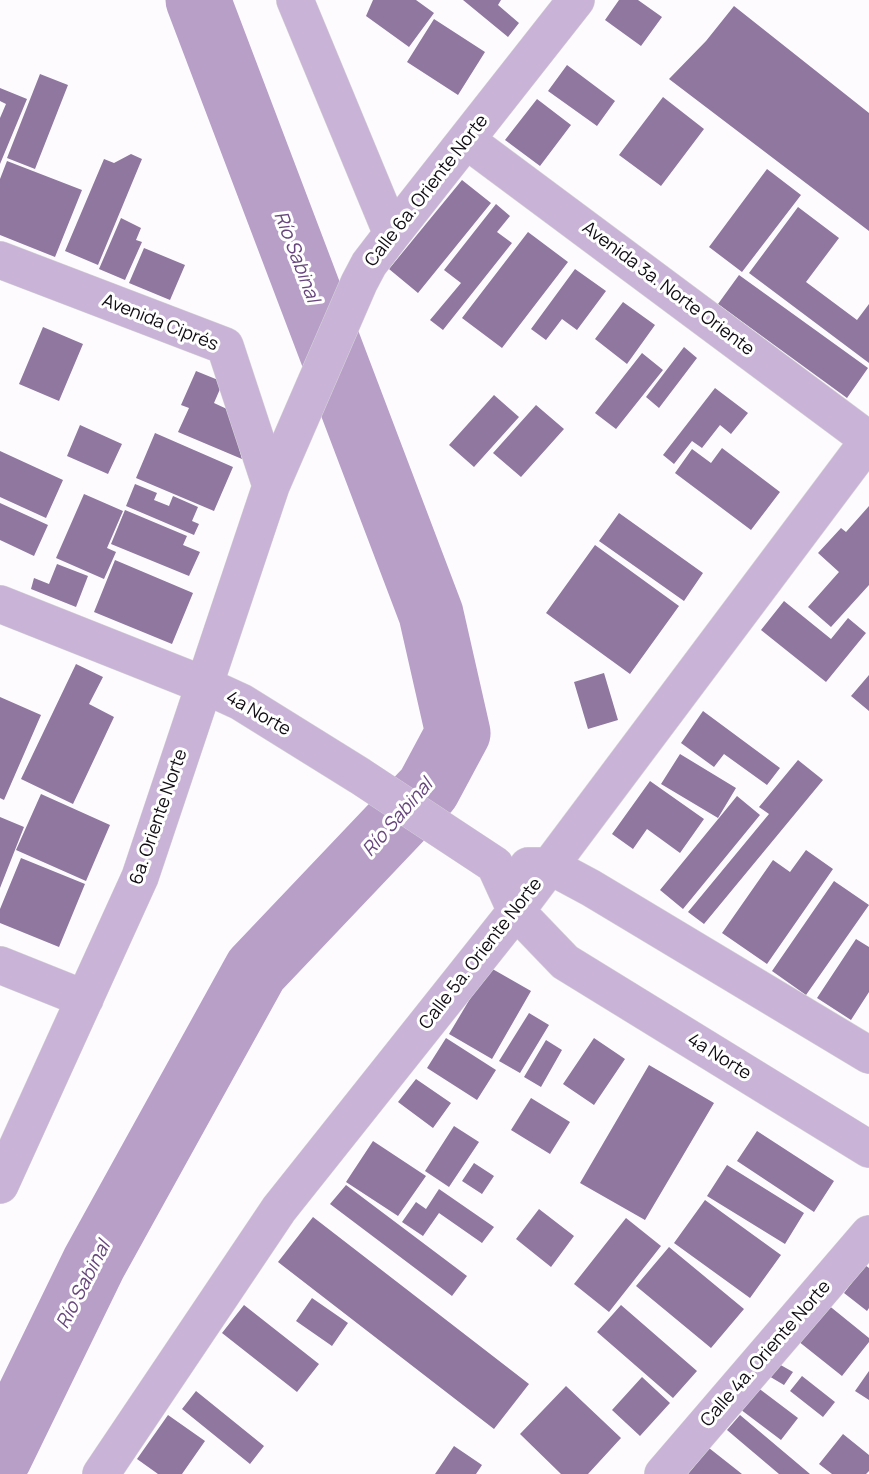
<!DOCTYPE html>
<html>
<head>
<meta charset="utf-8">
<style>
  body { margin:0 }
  canvas { display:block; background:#fdfbfe }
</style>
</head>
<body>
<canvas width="869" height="1474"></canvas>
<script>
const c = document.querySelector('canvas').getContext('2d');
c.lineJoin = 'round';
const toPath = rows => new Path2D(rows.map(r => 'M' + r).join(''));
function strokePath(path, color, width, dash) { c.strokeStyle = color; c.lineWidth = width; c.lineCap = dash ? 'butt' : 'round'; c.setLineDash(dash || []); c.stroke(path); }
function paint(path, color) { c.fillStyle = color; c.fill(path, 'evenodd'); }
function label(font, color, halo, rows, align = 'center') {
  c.font = font + ' Manrope,sans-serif'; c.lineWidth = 6; c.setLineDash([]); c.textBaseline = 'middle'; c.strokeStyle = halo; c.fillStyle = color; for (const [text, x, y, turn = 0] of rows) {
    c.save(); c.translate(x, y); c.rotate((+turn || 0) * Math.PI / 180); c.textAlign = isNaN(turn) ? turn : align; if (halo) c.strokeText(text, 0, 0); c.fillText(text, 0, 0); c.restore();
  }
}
strokePath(toPath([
  [0,1456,94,1263,256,970,428,789,458,733,431,614,198,0]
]), '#b89fc8', 65);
paint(toPath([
  [373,0,416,0,434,13,409,47,366,16],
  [463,0,501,0,498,5,519,23,508,37],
  [619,0,638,0,662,17,641,46,605,20],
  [734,6,869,113,869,231,669,79,706,41],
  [434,19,485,52,458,95,407,62],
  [567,65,615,101,597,126,548,91],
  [40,74,68,85,35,169,7,158],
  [0,88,27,99,0,164,0,118,6,104,0,101],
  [663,97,704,129,661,186,619,155],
  [537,99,571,125,540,166,505,140],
  [131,154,142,159,98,265,65,251,104,159,114,163],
  [7,161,82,190,55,257,0,235,0,179],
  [767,169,801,195,742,272,709,247],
  [462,180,491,203,418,293,389,269],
  [496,204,510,216,497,232,512,243,443,330,430,320,461,283,444,270],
  [798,207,839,238,806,282,857,320,869,304,869,363,749,273],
  [121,218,141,228,136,240,142,242,125,280,99,269],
  [528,232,568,262,502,348,462,318],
  [144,248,185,265,170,300,129,283],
  [575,269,606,291,577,330,562,319,546,340,531,329],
  [739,275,868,368,847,398,718,304],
  [623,302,655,325,627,364,595,339],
  [43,327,83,344,59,401,19,384],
  [684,347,697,358,659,408,646,397],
  [642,353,663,370,616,429,595,413],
  [196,371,223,382,214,403,229,410,242,459,178,432,189,408,181,405],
  [715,388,748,413,731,434,720,425,702,448,692,441,674,464,663,455],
  [494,395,519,417,474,467,449,445],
  [536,405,564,429,521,477,493,453],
  [80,425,122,444,108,474,67,456],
  [155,433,233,467,214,511,136,478],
  [722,448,780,492,751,530,675,473,692,449,711,463],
  [0,451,63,480,46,518,0,497],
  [135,484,157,493,154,500,169,506,173,496,198,507,192,521,199,524,194,535,126,506],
  [84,494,123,511,107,548,116,552,104,579,56,558],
  [0,503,48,525,34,556,0,540],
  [869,506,869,585,831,627,808,607,839,572,818,553,841,528,846,532],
  [125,510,187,536,183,545,200,552,189,576,111,544],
  [619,513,703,573,684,601,599,541],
  [595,545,679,606,630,674,546,613],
  [115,560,193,593,172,644,94,612],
  [57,564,88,576,76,607,31,589,34,578,49,584],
  [784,601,831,639,848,618,866,633,826,682,761,630],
  [76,664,103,677,89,704,114,717,73,804,21,779],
  [604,673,618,720,588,729,574,682],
  [869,675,869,711,851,696],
  [0,697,41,715,4,800,0,798],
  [703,711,780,768,767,785,724,754,714,767,681,743],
  [680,754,736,788,718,818,661,784],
  [798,760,823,780,704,924,688,912,769,814,759,807],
  [650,781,704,819,680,853,647,829,633,849,612,834],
  [41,794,110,825,86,881,16,850],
  [737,796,760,815,683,909,660,890],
  [0,817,24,827,0,888],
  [806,850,833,869,767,964,722,933,773,860,790,872],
  [21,858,85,884,59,947,0,923,0,909],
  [834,881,869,905,806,995,772,971],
  [856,939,869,947,869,992,851,1020,817,998],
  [489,967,531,991,492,1059,449,1034],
  [529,1013,549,1025,520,1073,499,1061],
  [446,1038,496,1070,477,1100,427,1068],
  [594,1038,625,1059,594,1105,563,1084],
  [546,1040,562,1050,541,1087,524,1077],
  [649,1065,714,1103,645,1220,580,1183],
  [416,1079,451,1103,433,1128,398,1102],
  [531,1098,570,1122,550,1154,511,1130],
  [454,1126,479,1142,449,1187,425,1171],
  [757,1131,834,1181,814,1212,737,1161],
  [373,1141,426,1176,398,1216,346,1182],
  [474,1163,494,1176,482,1194,462,1181],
  [727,1165,804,1213,785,1244,707,1196],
  [346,1185,467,1276,452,1296,330,1204],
  [439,1189,494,1227,482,1243,439,1213,423,1236,402,1222,416,1202,426,1209],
  [705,1200,781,1255,750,1298,674,1243],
  [539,1209,574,1236,551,1267,516,1239],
  [313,1217,529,1384,494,1429,278,1262],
  [626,1218,661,1246,609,1312,574,1284],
  [669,1247,744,1309,711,1348,636,1286],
  [865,1265,869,1268,869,1308,867,1311,844,1293],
  [312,1298,348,1323,332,1346,296,1321],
  [827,1304,869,1338,869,1342,842,1376,798,1341],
  [244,1305,319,1364,297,1392,222,1333],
  [621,1305,697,1371,673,1398,597,1332],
  [770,1359,793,1372,784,1385,762,1372],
  [869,1371,869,1400,855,1391],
  [802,1376,835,1402,823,1417,790,1391],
  [642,1377,670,1403,640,1436,612,1410],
  [749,1381,798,1418,781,1440,732,1403],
  [566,1386,621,1438,588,1474,561,1474,520,1434],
  [196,1391,264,1446,250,1464,182,1409],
  [168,1415,205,1441,182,1474,158,1474,137,1459],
  [740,1415,810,1474,779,1474,727,1430],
  [843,1434,869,1455,869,1471,866,1474,832,1474,819,1464],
  [454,1446,482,1465,476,1474,435,1474],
  [709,1448,742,1474,688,1474]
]), '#8f779f');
const minor = toPath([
  [295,0,392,234],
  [466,140,869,440],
  [0,260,225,346,271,486],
  [0,604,204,685,241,702,360,776,495,865,516,911,565,962,869,1149],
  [528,866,550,866,591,888,869,1055],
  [0,965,85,999],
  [0,1185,140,877,271,486,359,283,369,264,392,234,576,0],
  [101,1474,279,1209,516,911,869,440],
  [663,1474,869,1234]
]);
strokePath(minor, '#d7d5d8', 38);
strokePath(minor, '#c9b3d7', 37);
label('18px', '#100c12', '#fff', [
  ["Calle 6a. Oriente Norte",427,191,-52],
  ["Avenida 3a. Norte Oriente",668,289,37],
  ["Avenida Ciprés",160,323,22],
  ["4a Norte",258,714,30],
  ["6a. Oriente Norte",159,817,-71],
  ["Calle 5a. Oriente Norte",481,954,-52],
  ["4a Norte",719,1057,32],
  ["Calle 4a. Oriente Norte",766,1354,-49]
]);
label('italic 19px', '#68467d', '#fff', [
  ["Río Sabinal",296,257,69],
  ["Río Sabinal",398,818,-49],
  ["Río Sabinal",84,1285,-63]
]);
</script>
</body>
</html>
